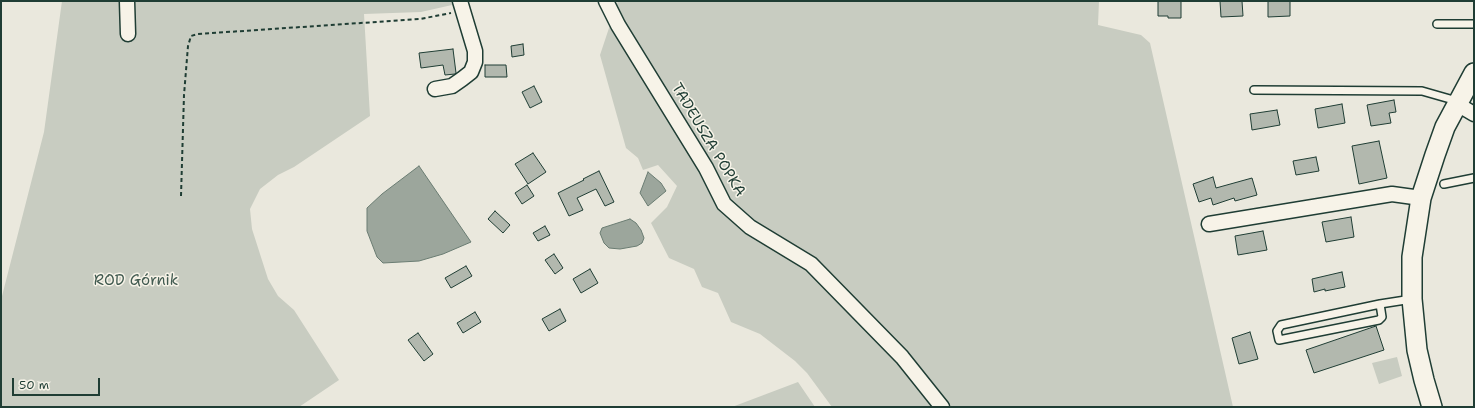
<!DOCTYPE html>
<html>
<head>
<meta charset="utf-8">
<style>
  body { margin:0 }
  #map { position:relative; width:1475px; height:408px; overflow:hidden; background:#eae8dd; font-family:"Shantell Sans",sans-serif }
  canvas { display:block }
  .frame { position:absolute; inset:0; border:2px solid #1f3d34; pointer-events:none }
  .scale { position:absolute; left:12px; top:378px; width:88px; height:18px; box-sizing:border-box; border:2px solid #1f3d34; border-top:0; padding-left:5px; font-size:12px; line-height:14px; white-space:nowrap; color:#1f3d34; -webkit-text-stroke:3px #f7f3e8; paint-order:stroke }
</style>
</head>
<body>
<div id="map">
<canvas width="1475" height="408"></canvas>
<div class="frame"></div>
<div class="scale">50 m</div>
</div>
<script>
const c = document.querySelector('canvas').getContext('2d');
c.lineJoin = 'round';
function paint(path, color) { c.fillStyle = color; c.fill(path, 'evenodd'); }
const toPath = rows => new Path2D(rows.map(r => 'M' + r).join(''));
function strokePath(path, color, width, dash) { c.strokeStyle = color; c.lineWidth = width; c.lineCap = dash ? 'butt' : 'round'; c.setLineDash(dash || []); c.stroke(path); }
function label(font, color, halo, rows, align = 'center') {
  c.font = font + ' "Shantell Sans",sans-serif'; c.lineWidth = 3; c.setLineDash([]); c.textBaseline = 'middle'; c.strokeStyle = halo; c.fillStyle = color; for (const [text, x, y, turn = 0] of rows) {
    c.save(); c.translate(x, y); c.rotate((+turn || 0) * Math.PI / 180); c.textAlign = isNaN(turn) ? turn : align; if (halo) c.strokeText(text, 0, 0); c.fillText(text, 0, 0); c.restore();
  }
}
paint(toPath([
  [62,1,451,1,452,5,421,12,364,14,370,116,294,167,278,175,260,189,250,209,252,229,268,279,278,296,294,310,339,380,299,407,1,407,1,300,44,132],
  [618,1,1099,1,1098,25,1141,35,1150,43,1233,407,832,407,807,373,795,361,760,334,731,322,718,293,702,287,694,269,669,258,651,223,667,207,677,186,658,165,643,170,638,158,626,148,600,55],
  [1397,357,1402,376,1379,384,1372,363],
  [798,382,815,407,732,407]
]), '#c8ccc1');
const water = toPath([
  [419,166,471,242,443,254,419,261,383,263,377,257,367,231,367,208,382,194,419,166],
  [648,172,661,183,666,191,648,206,640,193,648,172],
  [630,219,636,223,641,230,644,238,642,243,637,246,620,249,609,248,604,243,600,233,602,228,630,219]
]);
paint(water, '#9ca69c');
strokePath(water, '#6a7c72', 1);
const building = toPath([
  [1158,1,1181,1,1181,18,1168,18,1168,16,1158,16,1158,1],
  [1220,1,1242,1,1243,16,1221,17,1220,1],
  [1268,1,1290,1,1290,16,1268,17,1268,1],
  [523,44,524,55,512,57,511,46,523,44],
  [453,49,456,73,455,74,445,75,443,65,421,68,419,53,453,49],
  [485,65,506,65,507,77,485,77,485,65],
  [534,86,542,102,530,108,522,92,534,86],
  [1394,100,1396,112,1389,113,1391,123,1371,126,1367,105,1394,100],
  [1342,104,1345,123,1318,128,1315,109,1342,104],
  [1277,110,1280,125,1252,130,1250,114,1277,110],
  [1379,141,1387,178,1359,184,1352,146,1379,141],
  [533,153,546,172,528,184,515,164,533,153],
  [1316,157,1319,171,1296,175,1293,161,1316,157],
  [599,171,614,202,605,206,596,189,577,198,583,210,569,216,558,193,584,180,583,179,599,171],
  [1213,177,1216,188,1252,178,1257,195,1235,201,1234,198,1213,205,1211,198,1199,202,1193,184,1213,177],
  [527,185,534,196,522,204,515,193,527,185],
  [495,211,510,225,503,233,488,219,495,211],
  [1351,217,1354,237,1326,242,1322,222,1351,217],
  [545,226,550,235,538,241,533,233,545,226],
  [1263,231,1267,250,1238,255,1235,236,1263,231],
  [554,254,563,268,555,274,545,260,554,254],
  [466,266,472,276,451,288,445,278,466,266],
  [590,269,598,283,581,293,573,279,590,269],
  [1342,272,1345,287,1325,291,1325,289,1314,292,1312,279,1342,272],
  [560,309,566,321,549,331,542,319,560,309],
  [475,312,481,322,463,333,457,323,475,312],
  [1376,326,1384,350,1314,373,1306,350,1376,326],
  [1250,332,1258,359,1239,364,1232,338,1250,332],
  [418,333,433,354,424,361,408,340,418,333]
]);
paint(building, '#b2b8ae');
strokePath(building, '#1f3d34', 1);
const service = toPath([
  [1437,24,1474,24],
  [1254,90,1422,91,1450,99,1457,104],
  [1444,184,1474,178],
  [1380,304,1382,317,1379,320,1279,340,1277,331,1281,325,1380,304,1412,299]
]);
const minor = toPath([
  [127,1,128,34],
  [606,1,618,25,706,168,724,204,750,227,811,264,902,357,942,407],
  [435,89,452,86,462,79,471,72,475,62,475,51,460,1],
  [1457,104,1474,114],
  [1209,224,1392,194,1421,198]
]);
const secondary = toPath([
  [1432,407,1424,380,1417,350,1412,299,1412,257,1421,198,1435,155,1445,127,1474,73]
]);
strokePath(service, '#1f3d34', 10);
strokePath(minor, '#1f3d34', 17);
strokePath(secondary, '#1f3d34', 22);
strokePath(toPath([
  [181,196,184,95,188,46,191,36,198,34,420,19,451,13]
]), '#1f3d34', 2, [4, 3]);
strokePath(service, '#f7f3e8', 7);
strokePath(minor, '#f7f3e8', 14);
strokePath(secondary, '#f7f3e8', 19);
label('15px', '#1f3d34', '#f7f3e8', [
  ["TADEUSZA POPKA",708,140,59]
]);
label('15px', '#415a50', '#f7f3e8', [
  ["ROD Górnik",136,281]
]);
</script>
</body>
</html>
